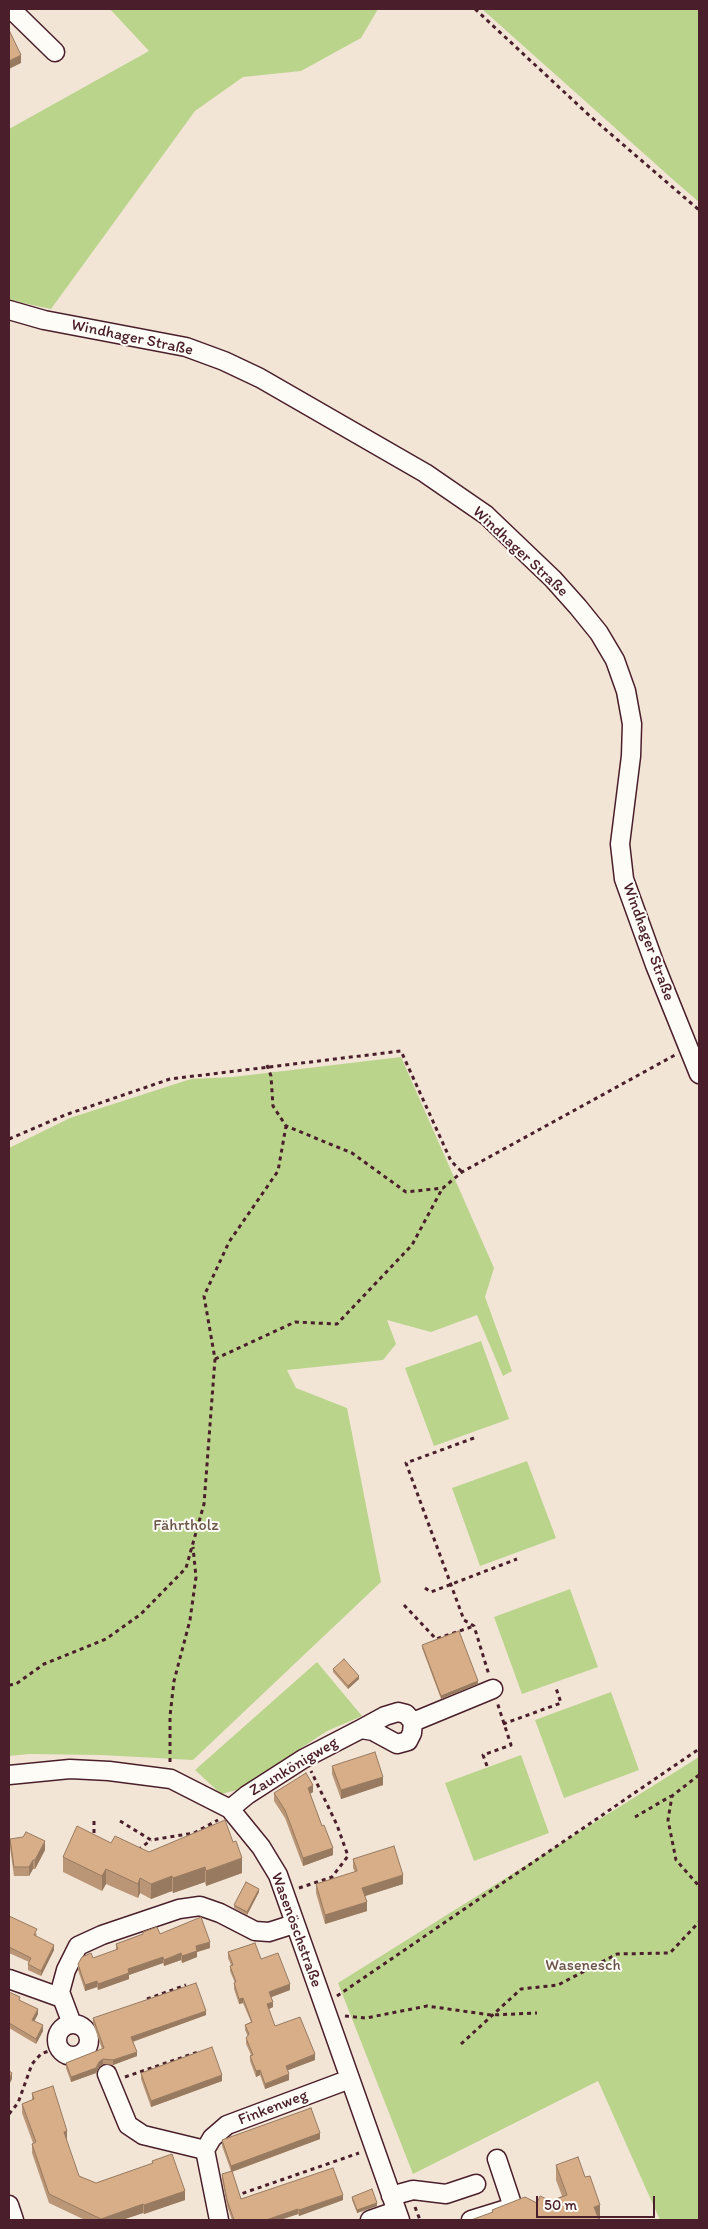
<!DOCTYPE html>
<html>
<head>
<meta charset="utf-8">
<style>
  body { margin:0 }
  #map { position:relative; width:708px; height:2229px; overflow:hidden; background:#f2e5d6; font-family:Itim,sans-serif }
  canvas { display:block }
  .frame { position:absolute; inset:0; border:10px solid #4a1f2b; pointer-events:none }
  .scale { position:absolute; left:536px; top:2196px; width:119px; height:22px; box-sizing:border-box; border:2px solid #4a1f2b; border-top:0; padding-left:6px; font-size:15px; line-height:18px; white-space:nowrap; color:#4a1f2b; -webkit-text-stroke:4px #fdfcf7; paint-order:stroke }
</style>
</head>
<body>
<div id="map">
<canvas width="708" height="2229"></canvas>
<div class="frame"></div>
<div class="scale">50 m</div>
</div>
<script>
const c = document.querySelector('canvas').getContext('2d');
c.lineJoin = 'round';
function paint(path, color) { c.fillStyle = color; c.fill(path, 'evenodd'); }
const toPath = rows => new Path2D(rows.map(r => 'M' + r).join(''));
function strokePath(path, color, width, dash) { c.strokeStyle = color; c.lineWidth = width; c.lineCap = dash ? 'butt' : 'round'; c.setLineDash(dash || []); c.stroke(path); }
function label(font, color, halo, rows, align = 'center') {
  c.font = font + ' Itim,sans-serif'; c.lineWidth = 4; c.setLineDash([]); c.textBaseline = 'middle'; c.strokeStyle = halo; c.fillStyle = color; for (const [text, x, y, turn = 0] of rows) {
    c.save(); c.translate(x, y); c.rotate((+turn || 0) * Math.PI / 180); c.textAlign = isNaN(turn) ? turn : align; if (halo) c.strokeText(text, 0, 0); c.fillText(text, 0, 0); c.restore();
  }
}
paint(toPath([
  [110,9,378,9,361,38,301,71,243,77,195,111,51,309,9,300,9,129,149,51],
  [482,9,699,9,699,202,678,184],
  [401,1057,494,1268,485,1297,512,1371,503,1376,477,1315,431,1332,387,1320,396,1344,383,1360,287,1370,296,1388,347,1408,381,1582,193,1760,101,1755,29,1754,9,1756,9,1148,70,1118,191,1079,233,1077],
  [481,1341,509,1419,434,1446,405,1368],
  [527,1461,556,1538,480,1566,452,1488],
  [570,1589,598,1667,522,1694,494,1617],
  [317,1662,362,1716,327,1731,280,1762,260,1777,237,1790,221,1794,195,1770],
  [611,1692,639,1770,564,1798,535,1720],
  [521,1755,549,1833,474,1861,445,1783],
  [699,1757,699,2220,660,2220,598,2081,413,2174,338,1983]
]), '#bad48c');
const minor = toPath([
  [11,9,55,52],
  [9,310,44,320,186,347,224,361,260,378,425,473,486,515,553,579,578,607,599,633,615,660,626,691,632,724,631,756,620,844,624,879,655,965,699,1074],
  [413,1722,493,1689],
  [9,1775,70,1769,109,1771,171,1779,230,1809,261,1847,278,1875,400,2220],
  [230,1809,247,1795,303,1759,361,1729,385,1716,398,1712,406,1714,413,1722,412,1733,408,1741,397,1744,373,1731,361,1729],
  [9,1979,62,1998],
  [72,2024,60,1992,66,1970,78,1946,102,1935,179,1909,200,1906,220,1913,255,1931,269,1932,294,1924],
  '57 2040a16 16 0 1 1 32 0a16 16 0 1 1-32 0Z',
  [107,2074,128,2125,143,2135,205,2150],
  [391,2196,413,2190,446,2194,476,2184],
  [9,2205,14,2220],
  [219,2220,205,2150,212,2138,227,2125,350,2079],
  [370,2220,396,2211],
  [471,2220,513,2207,497,2159]
]);
strokePath(minor, '#4a1f2b', 21);
strokePath(toPath([
  [475,9,591,117,699,210],
  [267,1065,271,1076,273,1106,286,1126,352,1153,406,1192,443,1188,462,1172,675,1055],
  [9,1139,65,1115,170,1079,401,1051,451,1161,462,1172],
  [215,1359,295,1322,337,1324,412,1245,442,1189],
  [474,1438,406,1463,464,1620,474,1626,489,1675],
  [425,1588,431,1592,517,1559],
  [404,1605,436,1639,474,1626],
  [9,1685,16,1684,44,1664,106,1639,141,1614,186,1568,204,1504,215,1359,204,1296,229,1242,278,1171,286,1126],
  [503,1724,561,1703,556,1688],
  [170,1762,170,1716,174,1681,190,1620,196,1577,193,1547],
  [487,1766,483,1755,511,1745,497,1702],
  [699,1775,672,1796,668,1820,676,1860,699,1886],
  [635,1817,671,1796],
  [94,1821,94,1837],
  [120,1821,151,1840,194,1833,218,1820],
  [138,1850,151,1840],
  [299,1888,332,1877,348,1856,337,1825,311,1771],
  [337,1996,699,1749],
  [147,1999,186,1985],
  [345,2016,366,2018,427,2006,491,2015,537,2013],
  [89,2044,97,2053],
  [461,2044,521,1989,558,1985,617,1954,670,1953,699,1922],
  [125,2077,198,2052],
  [9,2114,18,2103,32,2064,41,2054,59,2047],
  [235,2196,359,2153],
  [415,2207,420,2220]
]), '#4a1f2b', 3, [4, 4]);
strokePath(minor, '#fdfcf7', 18);
paint(toPath([
  [422,1645,478,1684,441,1699,422,1648],
  [333,1669,359,1679,348,1689,333,1672],
  [332,1766,383,1785,341,1799,332,1774],
  [313,1792,310,1794,333,1855,303,1866,285,1818,274,1801,274,1793],
  [10,1839,45,1850,35,1869,33,1869,29,1876,14,1876,10,1848],
  [111,1843,149,1852,242,1873,206,1886,205,1882,173,1893,172,1891,151,1899,140,1893,138,1898,106,1884,102,1891,63,1872,63,1857],
  [353,1859,403,1884,365,1896,367,1911,325,1924,316,1893,316,1884,355,1872,353,1868],
  [259,1892,247,1915,234,1908,234,1905],
  [9,1916,37,1934,36,1936,54,1950,41,1976,28,1970,28,1964,29,1962,9,1953],
  [143,1932,160,1934,210,1948,197,1952,197,1957,182,1963,181,1960,164,1966,163,1963,129,1975,129,1979,98,1990,97,1987,85,1991,78,1970,78,1964,116,1950,116,1944,143,1934],
  [228,1952,261,1959,290,1990,271,1997,273,2007,268,2009,275,2026,315,2060,288,2070,289,2080,265,2089,260,2075,256,2077,250,2061,250,2056,251,2055,246,2044,246,2038,248,2037,245,2030,245,2025,251,2022,243,2003,239,2004,234,1989,234,1983,235,1983,230,1971,230,1966,231,1965,228,1958],
  [9,1992,38,2014,34,2021,43,2031,36,2044,9,2028],
  [206,2015,133,2042,137,2056,113,2065,103,2064,99,2067,96,2073,71,2082,66,2068,66,2063,102,2049,93,2023,93,2018],
  [141,2073,222,2081,151,2107,141,2079],
  [32,2093,67,2140,66,2140,79,2176,96,2183,152,2164,152,2161,185,2200,144,2214,143,2213,122,2220,85,2220,49,2203,32,2153,32,2144,33,2143,22,2113,22,2104,32,2100],
  [320,2139,232,2172,241,2199,343,2200,299,2216,298,2214,280,2220,232,2220,227,2206,222,2179,222,2174,231,2171,222,2146,222,2140],
  [556,2165,600,2220,599,2220,492,2213,492,2210,537,2203,551,2201,562,2196,556,2180],
  [352,2197,377,2206,357,2213,352,2200]
]), '#ba9676');
paint(toPath([
  [21,55,21,63,9,69,9,61],
  [359,1676,359,1679,348,1689,348,1686],
  [478,1681,478,1684,441,1699,441,1696],
  [383,1777,383,1785,341,1799,341,1790],
  [313,1785,313,1792,308,1795,308,1788],
  [45,1841,45,1850,35,1869,35,1860],
  [333,1848,333,1855,303,1866,303,1858],
  [242,1858,242,1873,206,1886,206,1871],
  [33,1860,33,1869,29,1876,29,1867],
  [205,1867,205,1882,173,1893,173,1878],
  [106,1869,106,1884,102,1891,102,1876],
  [403,1875,403,1884,362,1897,362,1888],
  [172,1876,172,1891,151,1899,151,1884],
  [140,1878,140,1893,138,1898,138,1884],
  [259,1889,259,1892,247,1915,247,1912],
  [367,1902,367,1911,325,1924,325,1915],
  [210,1942,210,1948,197,1952,197,1957,182,1963,182,1956,196,1946],
  [54,1945,54,1950,41,1976,41,1971],
  [181,1953,181,1960,164,1966,164,1960],
  [163,1957,163,1963,129,1975,129,1979,98,1990,98,1984,128,1969],
  [97,1981,97,1987,85,1991,85,1985],
  [290,1984,290,1990,269,1998,269,1992],
  [243,1998,243,2003,239,2004,239,1999],
  [273,2002,273,2007,267,2010,267,2004],
  [38,2009,38,2014,32,2026,32,2020],
  [206,2011,206,2015,131,2042,131,2037],
  [43,2025,43,2031,36,2044,36,2039],
  [137,2052,137,2056,113,2065,113,2060],
  [315,2054,315,2060,286,2071,286,2066],
  [103,2059,103,2064,99,2067,96,2073,71,2082,71,2077],
  [260,2070,260,2075,256,2077,256,2071],
  [12,2073,12,2079,9,2085,9,2079],
  [289,2074,289,2080,265,2089,265,2084],
  [222,2075,222,2081,151,2107,151,2101],
  [67,2131,67,2140,64,2141,64,2132],
  [320,2133,320,2139,231,2172,231,2166],
  [185,2191,185,2200,144,2214,144,2205],
  [343,2195,343,2200,299,2216,299,2210],
  [377,2203,377,2206,357,2213,357,2210],
  [143,2204,143,2213,122,2220,101,2220,101,2219],
  [600,2205,600,2220,599,2220,594,2207],
  [298,2209,298,2214,280,2220,266,2220]
]), '#977a60');
const building = toPath([
  [9,30,21,55,9,61,9,30],
  [459,1631,478,1681,441,1696,422,1645,459,1631],
  [344,1659,359,1676,348,1686,333,1669,344,1659],
  [375,1752,383,1777,341,1790,332,1766,375,1752],
  [306,1773,313,1785,308,1788,322,1826,324,1825,333,1848,303,1858,285,1810,274,1793,306,1773],
  [225,1820,233,1842,236,1841,242,1858,206,1871,205,1867,173,1878,172,1876,151,1884,140,1878,138,1884,106,1869,102,1876,63,1857,77,1826,111,1843,115,1836,149,1852,225,1820],
  [26,1832,45,1841,35,1860,33,1860,29,1867,14,1867,10,1839,23,1837,26,1832],
  [394,1846,403,1875,362,1888,367,1902,325,1915,316,1884,357,1871,353,1859,394,1846],
  [246,1882,259,1889,247,1912,234,1905,246,1882],
  [9,1916,37,1929,34,1935,54,1945,41,1971,28,1964,31,1958,9,1947,9,1916],
  [201,1917,210,1942,196,1946,197,1951,182,1956,181,1953,164,1960,163,1957,128,1969,129,1973,98,1984,97,1981,85,1985,78,1964,82,1957,91,1953,93,1958,118,1949,116,1944,143,1934,143,1932,157,1927,160,1934,201,1917],
  [255,1943,261,1959,278,1953,290,1984,269,1992,273,2002,267,2004,275,2026,300,2017,315,2054,286,2066,289,2074,265,2084,260,2070,256,2071,250,2056,253,2055,246,2038,249,2034,245,2025,252,2022,243,1998,239,1999,234,1983,236,1982,230,1966,233,1965,228,1952,255,1943],
  [196,1983,206,2011,131,2037,137,2052,113,2060,103,2059,99,2062,96,2068,71,2077,66,2063,104,2048,93,2018,196,1983],
  [9,1992,20,1997,19,2000,38,2009,32,2020,43,2025,36,2039,9,2023,9,1992],
  [212,2047,222,2075,151,2101,141,2073,212,2047],
  [9,2071,12,2073,9,2079,9,2071],
  [53,2086,67,2131,64,2132,79,2176,96,2183,153,2163,152,2161,172,2154,185,2191,144,2205,143,2204,101,2219,49,2194,32,2144,36,2142,22,2104,34,2099,32,2093,53,2086],
  [311,2108,320,2133,231,2166,222,2140,311,2108],
  [578,2157,585,2177,590,2176,600,2205,594,2207,599,2220,471,2220,493,2212,492,2210,525,2197,537,2203,540,2196,551,2201,567,2195,556,2165,578,2157],
  [333,2168,343,2195,299,2210,298,2209,266,2220,234,2220,227,2200,222,2174,232,2171,241,2199,333,2168],
  [372,2189,377,2203,357,2210,352,2197,372,2189]
]);
paint(building, '#d8ae89');
strokePath(building, '#977a60', 1);
label('16px', '#4a1f2b', '#fdfcf7', [
  ["Windhager Straße",132,338,12],
  ["Windhager Straße",520,552,43],
  ["Windhager Straße",648,942,70],
  ["Zaunkönigweg",294,1767,-31],
  ["Wasenöschstraße",296,1930,70],
  ["Finkenweg",273,2108,-21]
]);
label('16px', '#6c5548', '#fdfcf7', [
  ["Fährtholz",186,1526],
  ["Wasenesch",583,1966]
]);
</script>
</body>
</html>
